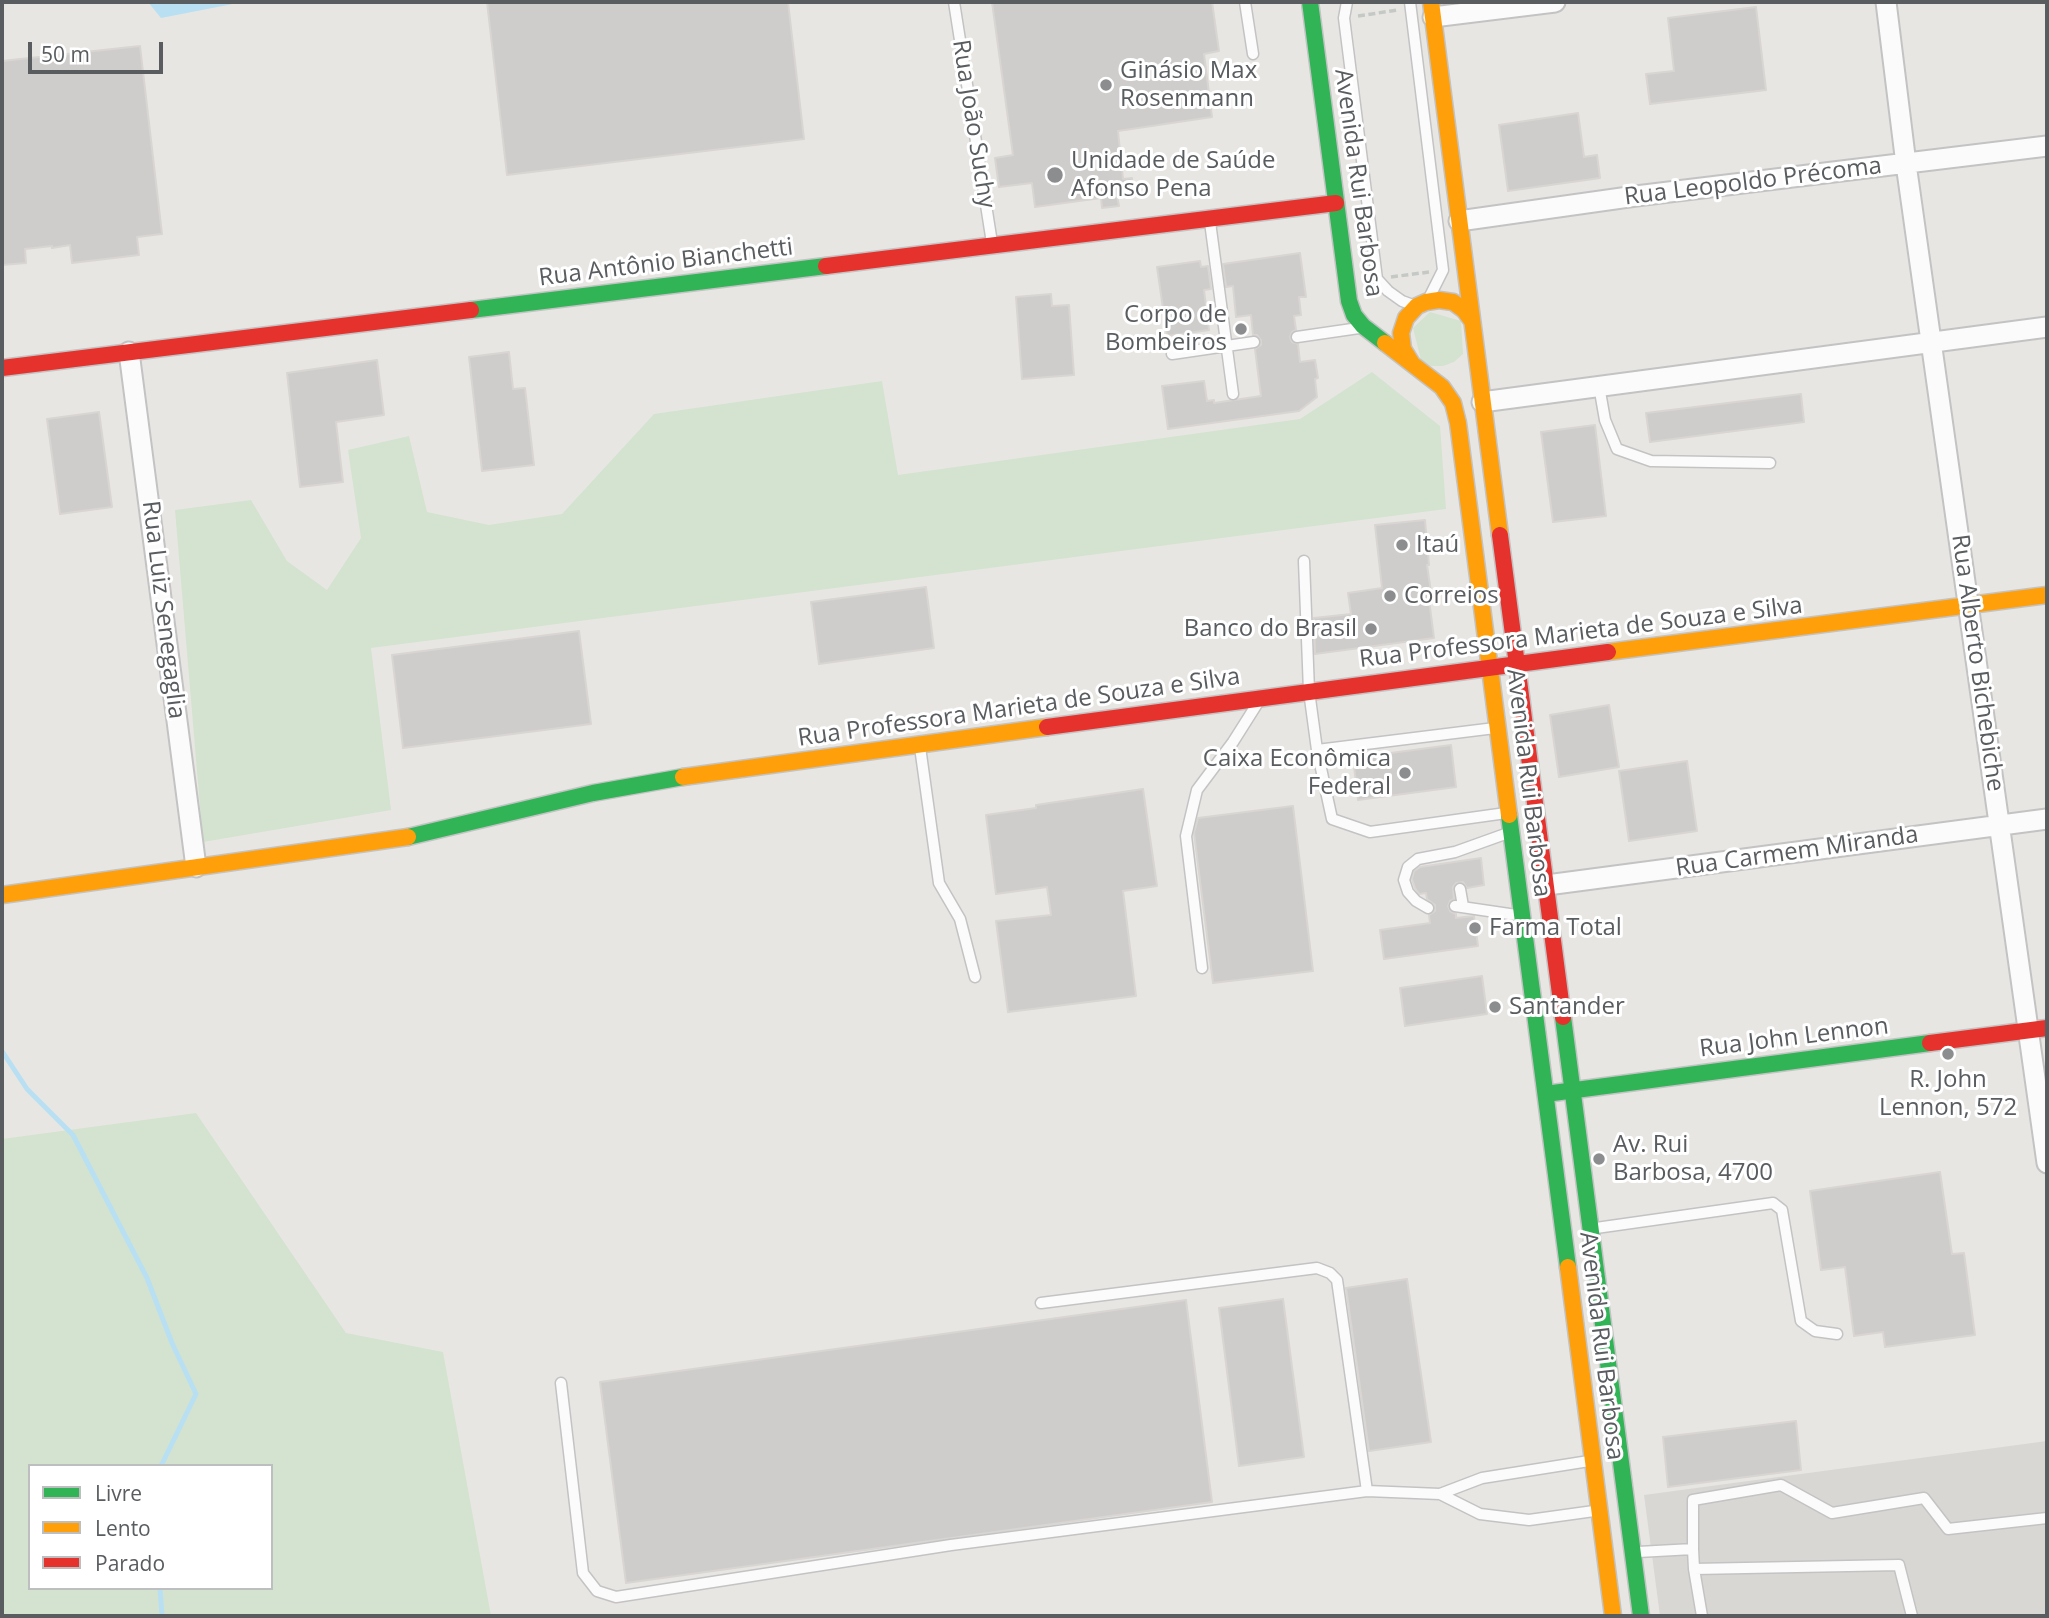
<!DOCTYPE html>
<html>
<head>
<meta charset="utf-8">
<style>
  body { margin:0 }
  #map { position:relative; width:2049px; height:1618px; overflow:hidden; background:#e8e6e3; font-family:"Open Sans",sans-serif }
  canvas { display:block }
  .frame { position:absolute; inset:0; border:4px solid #595d60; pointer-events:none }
  .legend { position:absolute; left:28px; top:1464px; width:245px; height:126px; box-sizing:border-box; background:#fff; border:2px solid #bdbebf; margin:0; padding:9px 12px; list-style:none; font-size:21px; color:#595d60 }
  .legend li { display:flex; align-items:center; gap:14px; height:35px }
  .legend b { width:35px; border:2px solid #bdbebf }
  .scale { position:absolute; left:28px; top:42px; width:135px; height:32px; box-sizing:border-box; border:4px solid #595d60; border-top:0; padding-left:9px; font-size:21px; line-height:24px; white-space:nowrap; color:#595d60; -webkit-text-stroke:5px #fff; paint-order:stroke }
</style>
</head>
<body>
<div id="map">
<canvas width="2049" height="1618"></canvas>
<div class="frame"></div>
<ul class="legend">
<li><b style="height:9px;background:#30b455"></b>Livre</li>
<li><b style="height:9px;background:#ff9f0a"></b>Lento</li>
<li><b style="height:9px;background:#e5322d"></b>Parado</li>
</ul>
<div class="scale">50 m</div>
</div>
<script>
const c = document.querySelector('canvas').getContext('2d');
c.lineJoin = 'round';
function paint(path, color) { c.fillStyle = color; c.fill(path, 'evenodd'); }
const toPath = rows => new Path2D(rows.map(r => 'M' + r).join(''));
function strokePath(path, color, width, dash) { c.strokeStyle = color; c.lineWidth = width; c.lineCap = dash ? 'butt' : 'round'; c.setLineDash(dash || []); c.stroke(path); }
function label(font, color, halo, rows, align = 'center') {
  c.font = font + ' "Open Sans",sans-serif'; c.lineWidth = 6; c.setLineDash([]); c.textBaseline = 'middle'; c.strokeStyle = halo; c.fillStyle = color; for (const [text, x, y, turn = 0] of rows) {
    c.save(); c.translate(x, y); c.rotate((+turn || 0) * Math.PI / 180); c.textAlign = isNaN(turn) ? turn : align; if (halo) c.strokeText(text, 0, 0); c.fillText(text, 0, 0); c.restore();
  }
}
paint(toPath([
  [2047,1441,2047,1616,1660,1616,1644,1495]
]), '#d9d7d4');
paint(toPath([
  [1430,312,1461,321,1463,354,1454,362,1443,366,1431,366,1421,360,1413,328],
  [1372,372,1440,426,1446,509,371,648,391,810,203,842,175,510,251,500,287,561,327,590,361,538,348,450,409,436,427,512,489,525,562,514,654,414,882,381,898,475,1300,419],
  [196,1113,346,1333,443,1352,491,1616,2,1616,2,1139],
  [30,1466,271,1466,271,1588,30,1588]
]), '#d3e3cf');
paint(toPath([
  [148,2,243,2,161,18]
]), '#b8e0f2');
strokePath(toPath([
  [2,1051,27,1089,73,1135,147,1278,172,1343,196,1394,161,1466],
  [160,1588,162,1616]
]), '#b8e0f2', 5);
const building = toPath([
  [487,2,788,2,804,139,507,175,487,2],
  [992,2,1212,2,1219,51,1204,54,1212,117,1118,131,1123,179,1132,178,1133,193,1117,196,1119,206,1102,208,1101,198,1035,207,1032,183,999,187,995,158,1013,155,992,2],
  [1756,7,1766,90,1650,104,1646,74,1674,71,1668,18,1756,7],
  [140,46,162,234,137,237,139,255,72,263,70,245,52,248,52,246,25,249,26,263,2,265,2,61,140,46],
  [1578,113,1584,157,1597,155,1600,178,1508,191,1499,125,1578,113],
  [1300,253,1306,297,1299,297,1301,315,1294,316,1296,330,1292,332,1290,337,1292,342,1298,344,1300,362,1315,360,1318,378,1315,379,1317,397,1299,411,1168,429,1162,386,1204,381,1207,401,1214,400,1214,403,1261,396,1255,349,1261,345,1261,340,1257,335,1253,335,1251,315,1236,317,1233,286,1226,287,1223,264,1300,253],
  [1200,261,1201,267,1208,266,1211,289,1204,290,1209,330,1167,336,1157,267,1200,261],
  [1051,294,1052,306,1069,305,1074,375,1022,379,1016,297,1051,294],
  [509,352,513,389,525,388,534,465,482,471,469,357,509,352],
  [377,360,384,415,336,422,343,482,300,487,287,373,377,360],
  [1801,394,1804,422,1650,442,1646,413,1801,394],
  [99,412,112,507,60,514,47,419,99,412],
  [1595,425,1606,516,1553,522,1541,432,1595,425],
  [1425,520,1429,565,1427,565,1432,599,1429,600,1434,638,1315,654,1314,618,1351,614,1348,593,1382,588,1375,525,1425,520],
  [926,587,934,648,819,664,811,602,926,587],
  [579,631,591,724,403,748,392,655,579,631],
  [1609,705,1619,767,1559,777,1550,715,1609,705],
  [1451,745,1456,787,1358,800,1353,758,1451,745],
  [1687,761,1697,831,1629,841,1619,771,1687,761],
  [1143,789,1157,886,1123,891,1136,996,1008,1012,996,921,1051,915,1047,887,996,894,986,815,1036,808,1036,805,1143,789],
  [1293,806,1313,971,1213,983,1194,833,1198,818,1293,806],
  [1481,858,1484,885,1467,888,1463,882,1456,883,1453,887,1454,899,1450,901,1448,906,1450,911,1456,914,1456,918,1474,916,1478,946,1384,959,1380,930,1430,923,1429,915,1435,911,1435,905,1427,899,1426,893,1419,894,1415,888,1412,879,1414,871,1420,867,1481,858],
  [1482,976,1487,1014,1405,1026,1400,988,1482,976],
  [1940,1172,1952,1254,1964,1253,1975,1335,1885,1347,1883,1332,1854,1336,1845,1267,1821,1270,1810,1191,1940,1172],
  [1407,1279,1431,1442,1369,1451,1346,1288,1407,1279],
  [1283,1299,1304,1457,1239,1466,1219,1308,1283,1299],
  [1186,1300,1212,1502,626,1583,600,1382,1186,1300],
  [1796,1421,1801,1470,1668,1487,1663,1437,1796,1421]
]);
paint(building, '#cfcdcc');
strokePath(building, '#d8d5d2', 2);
const lane = toPath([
  [954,2,992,243],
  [1245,2,1253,54],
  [1347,2,1344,18,1377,279,1388,291,1402,301,1413,305],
  [1410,2,1443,270,1430,296],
  [1210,222,1233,394],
  [1297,337,1359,328],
  [1172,354,1254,342],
  [1599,386,1605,420,1617,449,1651,461,1770,463],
  [1304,561,1309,691,1317,750,1495,728],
  [920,747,939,883,960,919,975,977],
  [1317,750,1332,819,1370,832,1506,813],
  [1460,889,1463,906],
  [1455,906,1516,915],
  [1428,908,1416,901,1408,892,1404,880,1408,867,1418,859,1455,852,1508,833],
  [1202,968,1186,836,1197,790,1233,742,1257,704],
  [1596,1228,1773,1203,1782,1210,1801,1321,1815,1331,1837,1334],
  [1041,1303,1317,1268,1330,1273,1337,1280,1367,1491],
  [561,1383,583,1573,597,1591,616,1597,951,1545,1367,1491,1440,1494,1480,1514,1529,1520,1594,1511],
  [1440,1494,1482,1478,1589,1461],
  [1693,1549,1694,1569,1899,1565,1912,1616],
  [1638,1552,1693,1549,1693,1500,1781,1485,1832,1513,1924,1498,1948,1529,2047,1518],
  [1694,1569,1702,1616]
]);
const street = toPath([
  [1886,2,1906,164,2047,1163],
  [1433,17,1555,2],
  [1459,221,1636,196,2047,146],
  [129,352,196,867],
  [1482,402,2047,327],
  [1547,885,2047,819]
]);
const fast = toPath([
  [1310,2,1349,301,1354,315,1363,326,1385,343],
  [471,310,826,266],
  [1509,815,1568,1267],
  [408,837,593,793,683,777],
  [1563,1017,1641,1616],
  [1553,1093,1930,1043]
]);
const slow = toPath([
  [1431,2,1500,535],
  [1385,343,1442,387,1453,403,1458,423,1509,815],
  [1411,362,1403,349,1401,333,1406,318,1417,306,1426,302,1439,300,1453,302,1464,310,1472,321],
  [1608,652,2047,595],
  [683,777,1047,727],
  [2,895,408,837],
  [1568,1267,1613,1616]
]);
const jam = toPath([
  [826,266,1336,203],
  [2,368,471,310],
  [1500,535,1563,1017],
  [1047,727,1608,652],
  [1930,1043,2047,1028]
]);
strokePath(lane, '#c4c3c4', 13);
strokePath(street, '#c4c3c4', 23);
strokePath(fast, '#c3c3c4', 19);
strokePath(slow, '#c3c3c4', 19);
strokePath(jam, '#c3c3c4', 19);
strokePath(toPath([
  [1358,16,1398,10],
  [1391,277,1429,272]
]), '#c5c9c6', 3.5, [7, 3.5]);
strokePath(lane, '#fcfbfb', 10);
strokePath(street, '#fcfbfb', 19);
strokePath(fast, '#30b455', 16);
strokePath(slow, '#ff9f0a', 16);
strokePath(jam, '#e5322d', 16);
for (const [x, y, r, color] of [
  [1106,85,7,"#8b8d8e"],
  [1055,175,9,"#8b8d8e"],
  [1241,329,7,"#8b8d8e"],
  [1402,545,7,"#8b8d8e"],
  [1390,596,7,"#8b8d8e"],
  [1371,629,7,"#8b8d8e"],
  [1405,773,7,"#8b8d8e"],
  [1475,928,7,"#8b8d8e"],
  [1495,1007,7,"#8b8d8e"],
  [1948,1054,7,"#8b8d8e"],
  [1599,1159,7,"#8b8d8e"]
]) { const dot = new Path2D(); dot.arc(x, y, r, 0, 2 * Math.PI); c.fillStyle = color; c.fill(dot); strokePath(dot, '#fff', 2.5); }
label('24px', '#595d60', '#fff', [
  ["Ginásio Max",1120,71],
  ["Rosenmann",1120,99],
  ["Unidade de Saúde",1071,161],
  ["Afonso Pena",1071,189],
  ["Corpo de",1227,315,"right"],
  ["Bombeiros",1227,343,"right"],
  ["Itaú",1416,545],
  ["Correios",1404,596],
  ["Banco do Brasil",1357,629,"right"],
  ["Caixa Econômica",1391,759,"right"],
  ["Federal",1391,787,"right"],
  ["Farma Total",1489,928],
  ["Santander",1509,1007],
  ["R. John",1948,1080,"center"],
  ["Lennon, 572",1948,1108,"center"],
  ["Av. Rui",1613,1145],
  ["Barbosa, 4700",1613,1173]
], 'left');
label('24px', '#595d60', '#fff', [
  ["Rua João Suchy",973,124,81],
  ["Rua Leopoldo Précoma",1753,182,-7],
  ["Avenida Rui Barbosa",1358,183,82],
  ["Rua Antônio Bianchetti",666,263,-7],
  ["Rua Luiz Senegaglia",163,610,83],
  ["Rua Professora Marieta de Souza e Silva",1581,633,-7],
  ["Rua Alberto Bichebiche",1977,663,82],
  ["Rua Professora Marieta de Souza e Silva",1019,708,-8],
  ["Avenida Rui Barbosa",1528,783,83],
  ["Rua Carmem Miranda",1797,852,-8],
  ["Rua John Lennon",1794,1038,-7],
  ["Avenida Rui Barbosa",1601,1346,83]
]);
</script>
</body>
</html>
